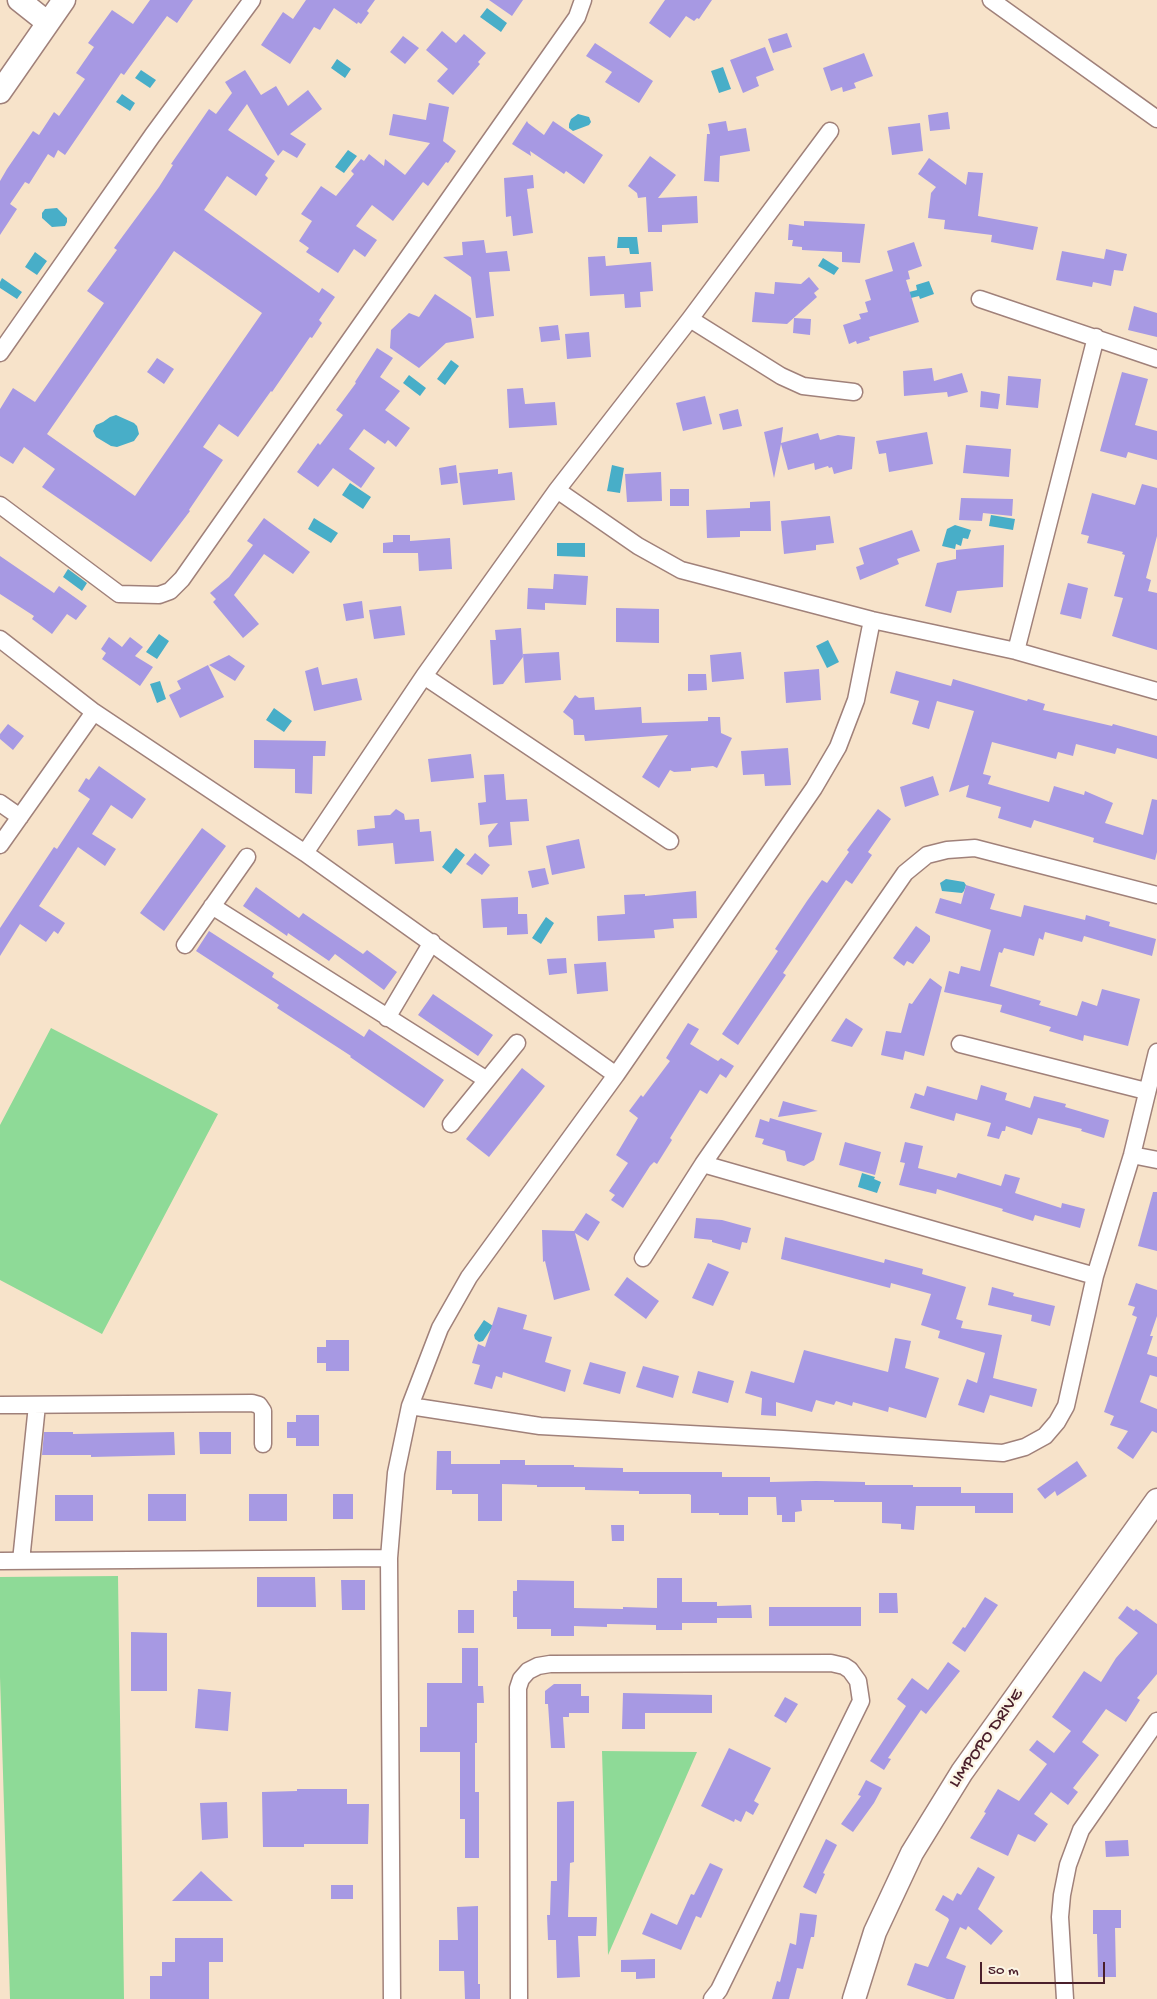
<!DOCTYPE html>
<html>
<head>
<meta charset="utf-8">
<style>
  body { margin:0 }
  #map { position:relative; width:1157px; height:1999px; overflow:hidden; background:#f7e3ca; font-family:"Gochi Hand",sans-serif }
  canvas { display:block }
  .scale { position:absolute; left:980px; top:1962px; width:125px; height:22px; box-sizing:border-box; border:2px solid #4a1f2b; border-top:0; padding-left:6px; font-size:15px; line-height:18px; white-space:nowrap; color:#4a1f2b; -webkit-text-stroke:4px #fcf5e5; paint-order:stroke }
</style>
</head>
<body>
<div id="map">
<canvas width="1157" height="1999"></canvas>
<div class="scale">50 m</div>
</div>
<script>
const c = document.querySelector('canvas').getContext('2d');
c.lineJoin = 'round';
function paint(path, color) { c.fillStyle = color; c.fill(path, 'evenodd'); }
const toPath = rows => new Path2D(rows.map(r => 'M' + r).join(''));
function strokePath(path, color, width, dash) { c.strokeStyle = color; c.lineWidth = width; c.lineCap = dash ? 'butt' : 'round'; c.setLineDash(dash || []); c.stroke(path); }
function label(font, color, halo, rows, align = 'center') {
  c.font = font + ' "Gochi Hand",sans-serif'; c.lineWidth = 5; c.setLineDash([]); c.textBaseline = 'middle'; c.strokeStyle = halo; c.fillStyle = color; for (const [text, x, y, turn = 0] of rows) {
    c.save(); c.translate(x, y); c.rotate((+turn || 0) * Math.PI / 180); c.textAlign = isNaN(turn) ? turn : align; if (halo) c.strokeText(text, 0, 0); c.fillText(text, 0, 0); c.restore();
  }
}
paint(toPath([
  [51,1028,218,1114,102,1334,0,1280,0,1125],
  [118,1576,124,1999,10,1999,0,1677,0,1577],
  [602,1751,697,1752,608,1955]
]), '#8eda97');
paint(toPath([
  [487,8,507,23,501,32,480,17],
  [337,59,351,69,345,78,331,68],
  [723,67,731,89,719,93,711,71],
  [141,70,156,80,150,88,135,78],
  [122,94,135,103,130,111,116,102],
  [578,114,589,117,591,122,589,125,573,131,569,128,569,124,571,119],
  [348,150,357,156,344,173,335,167],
  [57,208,67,218,67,222,65,226,52,227,42,218,42,213,45,209],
  [618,237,637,237,639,254,630,254,629,248,617,248],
  [35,252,47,261,37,275,25,267],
  [823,258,839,268,834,275,818,266],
  [2,278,22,292,17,299,0,288,0,282],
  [929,281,934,294,920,299,919,296,911,298,909,292,917,290,916,285],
  [451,360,459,366,445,385,437,379],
  [409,375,426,388,420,396,403,383],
  [116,415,134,423,137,426,139,434,134,441,117,447,111,446,96,437,93,431,96,425,103,422,110,417],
  [612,465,624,468,620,493,607,491],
  [350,483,371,497,363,509,342,495],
  [991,515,1015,519,1013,530,989,526],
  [314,518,338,533,331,543,308,529],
  [955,525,971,530,968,539,963,538,961,546,956,544,955,549,942,546,947,529],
  [557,543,585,543,585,557,557,556],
  [68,569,87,583,82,591,63,577],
  [159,634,169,641,157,659,146,652],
  [828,640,839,662,827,668,816,646],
  [160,681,166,699,157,703,150,684],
  [274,708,292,721,284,732,266,720],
  [456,848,465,855,451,874,442,867],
  [946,879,964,882,966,885,964,891,962,893,942,891,940,883],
  [546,917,554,923,541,944,532,938],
  [862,1173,875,1177,874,1179,881,1182,877,1193,858,1187],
  [484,1320,493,1326,483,1341,479,1342,475,1339,474,1335]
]), '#48aec8');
paint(toPath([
  [150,0,193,0,177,23,167,16,124,75,121,73,65,155,58,150,54,158,48,154,29,184,25,182,10,204,17,209,0,235,0,181,7,169,33,131,39,135,54,112,59,116,85,79,76,73,94,47,88,43,112,10,133,24],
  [306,0,375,0,367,11,369,13,361,24,358,22,357,24,334,8,320,30,314,27,290,64,261,45,283,12,293,19],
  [489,0,523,0,512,16],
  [665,0,712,0,699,19,697,18,694,21,686,16,670,38,649,23],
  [442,31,456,43,464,34,486,53,478,62,480,64,453,95,437,81,448,69,426,50],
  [787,33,792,47,773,53,768,39],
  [403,36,419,48,405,64,390,52],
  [595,43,653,81,639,103,605,82,612,72,586,56],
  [765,47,774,70,756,77,759,86,743,93,730,60],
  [864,53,873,76,854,83,856,88,843,92,842,87,831,91,823,68],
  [245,70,261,95,276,86,288,106,308,90,322,109,290,134,306,144,297,158,283,150,278,156,247,104,228,130,275,161,265,175,268,178,256,196,227,176,204,210,319,293,322,288,335,297,319,320,322,323,312,338,310,337,272,392,271,391,238,437,219,424,203,447,223,460,189,510,190,511,151,562,42,487,55,469,24,447,13,464,0,456,0,409,13,388,35,402,104,303,87,291,117,250,114,248,159,187,173,165,171,164,209,109,216,114,232,93,225,82],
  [174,251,262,313,135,496,47,434],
  [429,103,449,107,443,141,456,151,448,163,446,162,428,186,423,182,393,221,372,205,356,226,377,240,365,257,354,249,338,273,306,252,309,248,299,241,312,221,301,214,321,186,336,196,354,174,351,171,361,159,364,161,369,154,384,166,385,159,405,175,430,143,389,135,393,114,426,120],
  [948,112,950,129,930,131,928,115],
  [527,121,528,123,544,135,553,121,603,155,584,184,566,171,564,174,530,151,531,156,512,144],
  [726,121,728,131,746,128,750,151,720,156,719,182,704,181,707,134,710,134,708,124],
  [920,123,923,151,892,155,888,127],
  [650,156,676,175,658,198,697,196,698,223,662,225,662,232,648,232,646,197,638,198,637,193,628,186],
  [929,158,966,185,968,172,983,173,978,216,1038,227,1033,250,991,242,992,235,944,229,945,220,928,218,931,193,936,187,918,174],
  [533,175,534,188,527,189,533,233,513,236,511,216,506,217,504,178],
  [804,221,865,224,860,263,842,262,842,252,802,250,802,247,792,246,793,240,788,240,789,224,804,226],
  [484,240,486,253,507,251,510,271,489,272,494,316,476,318,471,277,443,257,463,255,462,242],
  [914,242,922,266,908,271,910,279,906,280,919,322,869,337,870,340,857,344,856,341,849,344,843,325,861,319,859,314,868,312,865,302,871,300,865,280,893,271,887,251],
  [1106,249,1127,254,1123,271,1114,270,1111,286,1093,282,1092,287,1056,280,1062,251,1104,259],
  [605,256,606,266,651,262,653,291,640,292,641,307,625,308,624,294,590,296,588,257],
  [809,277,819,289,814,293,817,297,787,324,752,322,755,292,774,294,775,282,801,284],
  [435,294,471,318,474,338,446,343,419,368,390,348,391,330,409,313,419,317],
  [1134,306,1157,313,1157,337,1128,330],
  [794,318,811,319,810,335,793,333],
  [558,325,560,340,541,342,539,327],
  [589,332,591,357,567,359,565,334],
  [377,348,393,358,380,377,400,391,385,410,410,428,396,447,388,440,385,444,364,429,349,449,375,468,361,488,333,468,318,487,297,472,318,443,320,445,343,415,336,410,356,383,355,382],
  [157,358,174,369,164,384,147,372],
  [932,368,934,381,962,373,968,392,948,397,947,392,904,396,903,371],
  [1122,372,1148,379,1135,425,1157,431,1157,460,1128,452,1126,458,1100,451],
  [1008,376,1041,379,1038,408,1006,405],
  [523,388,525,404,555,402,557,425,509,428,507,389],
  [981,391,1000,394,998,409,980,407],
  [705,396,712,424,683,431,676,403],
  [738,409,742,426,723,430,719,414],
  [783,427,781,443,818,433,820,440,838,435,855,437,852,469,834,474,832,467,829,468,828,466,815,470,814,463,788,470,781,444,774,478,764,432],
  [927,432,933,464,889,472,886,453,879,454,876,441],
  [966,445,1011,449,1009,477,963,473],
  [456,465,458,483,441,485,439,468],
  [498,469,498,474,512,472,515,500,463,505,459,473],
  [661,472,662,501,627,502,625,474],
  [1142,484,1157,488,1157,536,1146,578,1151,580,1148,591,1157,593,1157,650,1112,636,1123,598,1114,596,1125,555,1122,554,1123,552,1087,543,1089,536,1081,534,1092,493,1135,505],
  [670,489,689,489,689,506,670,506],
  [961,498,1013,499,1012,516,983,513,982,521,959,520],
  [770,501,771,531,740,531,740,537,707,538,706,510,750,508,750,502],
  [830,516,834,543,816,545,816,550,784,554,781,521],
  [264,518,310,552,293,574,264,554,234,595,259,624,243,638,213,602,216,599,210,593,229,577,253,545,247,541],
  [912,530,920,551,897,559,899,564,860,580,856,567,864,564,859,548],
  [393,535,410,535,410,541,450,538,452,569,419,571,418,553,383,553,383,543,393,542],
  [1004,545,1003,587,957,591,951,613,925,606,937,563,956,559,956,550],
  [0,556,54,593,59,586,87,606,76,620,67,614,52,634,32,619,34,616,0,594],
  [554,574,588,576,586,605,545,603,545,610,527,609,528,588,553,589],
  [1068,583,1088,588,1081,619,1060,614],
  [362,601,364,618,346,621,343,604],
  [401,606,405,635,374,639,369,610],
  [616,608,659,609,659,643,616,642],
  [521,628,523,657,503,684,493,685,490,640,496,640,495,630],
  [109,637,122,647,130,637,143,647,135,656,153,667,140,686,102,659,106,653,101,649],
  [559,652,561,680,525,683,523,654],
  [741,652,744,679,712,682,710,655],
  [229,655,245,666,235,681,209,665],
  [208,665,224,697,180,718,169,695,181,689,177,681],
  [318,667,322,685,357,678,362,700,314,711,305,671],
  [819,669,821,700,786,703,784,672],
  [896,671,951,686,953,679,1027,701,1028,699,1045,704,1043,710,1112,726,1113,724,1157,736,1157,759,1117,748,1115,754,1076,744,1073,756,1058,752,1056,759,992,742,983,774,991,776,988,784,1049,802,1054,786,1084,795,1085,791,1113,803,1105,823,1143,835,1152,799,1157,800,1157,852,1155,860,1093,842,1094,838,1034,820,1031,828,998,818,1001,807,966,797,969,785,949,792,974,711,937,701,929,729,912,724,919,701,890,693],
  [688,674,706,674,707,690,688,691],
  [575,695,579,698,594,697,595,710,641,707,642,723,708,721,708,717,720,717,721,733,732,738,717,768,713,766,691,768,691,771,674,772,670,770,659,788,642,777,668,735,585,741,584,735,574,735,573,720,563,712],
  [8,724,24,736,13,750,0,739,0,734],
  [254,740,326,741,325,756,313,756,312,794,295,793,295,769,254,768],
  [788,748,791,785,765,786,764,774,743,775,741,751],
  [471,754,474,778,431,782,428,759],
  [99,766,146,799,132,819,111,805,92,834,116,849,105,866,78,847,39,906,65,923,58,934,54,931,46,942,20,924,0,956,0,928,54,847,57,849,90,799,78,791,86,778,89,780],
  [504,774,506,800,527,799,529,821,510,822,512,845,489,847,488,836,498,823,480,825,478,803,486,802,484,775],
  [933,776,939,795,905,807,900,787],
  [396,809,404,814,405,820,419,819,420,832,431,831,434,861,395,864,393,843,358,846,357,830,375,828,374,816,390,815],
  [878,809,891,819,868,852,872,855,852,884,846,880,783,973,786,975,738,1045,722,1034,778,951,775,949,807,901,822,880,827,883,849,852,847,850],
  [202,828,226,846,164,931,140,913],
  [579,839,585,868,552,875,546,846],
  [475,853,490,865,482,875,466,864],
  [545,868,549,884,532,888,528,871],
  [966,885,995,894,990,909,1021,917,1024,905,1085,920,1086,915,1110,922,1109,926,1156,939,1152,956,1084,936,1082,942,1045,932,1043,940,1039,938,1034,956,1004,948,1002,953,999,952,990,986,1041,1001,1039,1005,1077,1016,1082,1001,1097,1006,1102,989,1140,999,1128,1046,1084,1035,1083,1041,1049,1031,1051,1027,1000,1012,1002,1005,944,992,949,971,959,974,961,966,980,971,991,930,935,913,940,898,961,904],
  [256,887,299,918,303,913,363,954,367,950,397,972,384,990,335,954,329,961,288,933,287,936,243,906],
  [696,891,697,918,673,919,674,928,654,930,655,938,598,941,597,916,625,914,624,895,645,894,645,896],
  [518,897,518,914,527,914,528,934,507,935,507,927,483,928,481,899],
  [916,926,930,936,930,941,913,964,907,961,904,966,893,958],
  [209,931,274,973,272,977,364,1037,369,1029,444,1080,424,1108,350,1057,351,1056,277,1008,279,1005,196,951],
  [566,958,567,973,549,975,547,959],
  [606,962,608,991,577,994,574,964],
  [930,978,942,987,924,1056,905,1051,903,1060,881,1055,886,1031,901,1033,909,1003,912,1004],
  [433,994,493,1035,478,1056,418,1015],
  [846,1018,863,1029,852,1047,831,1041],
  [688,1023,699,1029,690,1044,718,1061,721,1058,734,1066,726,1078,720,1074,707,1094,700,1090,670,1138,672,1140,657,1164,654,1162,650,1166,623,1208,611,1200,615,1195,609,1191,628,1163,616,1155,638,1118,629,1111,641,1095,643,1097,670,1061,666,1058],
  [522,1068,545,1086,489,1157,466,1139],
  [981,1085,1007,1093,1005,1100,1030,1108,1034,1096,1066,1104,1065,1107,1109,1120,1104,1138,1081,1131,1082,1129,1038,1118,1032,1135,1006,1126,1005,1131,1002,1131,999,1139,987,1136,991,1123,956,1113,954,1121,910,1108,915,1093,924,1096,927,1086,977,1100],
  [783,1101,818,1111,778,1117],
  [770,1118,822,1133,814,1160,804,1166,787,1161,785,1151,762,1144,764,1139,755,1137,760,1119,769,1122],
  [845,1142,881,1152,875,1175,839,1165],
  [905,1142,923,1146,918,1168,956,1178,958,1173,1001,1186,1005,1174,1020,1178,1015,1193,1061,1208,1062,1203,1085,1209,1080,1228,1035,1215,1033,1221,1002,1211,1003,1209,937,1189,936,1194,899,1185,905,1163,900,1162],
  [1153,1192,1157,1192,1157,1251,1138,1246],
  [586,1213,600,1222,588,1241,575,1233,590,1290,554,1300,545,1261,543,1262,542,1230,574,1231],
  [696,1218,722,1220,751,1228,747,1243,742,1242,740,1250,712,1242,712,1240,694,1238],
  [785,1237,884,1263,885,1259,923,1269,922,1274,966,1287,956,1319,963,1321,961,1328,1002,1335,993,1378,1037,1389,1032,1407,990,1395,984,1413,958,1405,967,1379,977,1383,985,1353,938,1338,940,1331,921,1325,931,1294,891,1283,890,1288,781,1259],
  [708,1263,729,1272,713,1306,692,1298],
  [627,1277,659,1301,646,1319,614,1295],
  [1136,1283,1157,1290,1157,1316,1150,1336,1153,1336,1147,1354,1157,1357,1157,1377,1150,1375,1140,1402,1157,1409,1157,1433,1152,1431,1133,1459,1117,1448,1128,1431,1110,1425,1114,1416,1104,1412,1137,1317,1132,1315,1135,1307,1128,1305],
  [992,1287,1014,1293,1013,1296,1055,1306,1050,1326,1031,1321,1032,1315,988,1305],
  [498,1307,527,1315,523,1329,552,1337,545,1362,571,1370,565,1392,503,1372,502,1378,496,1376,492,1389,474,1384,480,1365,472,1363,478,1344,485,1347],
  [895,1338,911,1341,905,1368,939,1378,926,1418,889,1407,888,1412,853,1402,852,1406,836,1401,834,1405,816,1400,812,1412,776,1402,776,1416,761,1415,762,1398,745,1393,751,1371,794,1383,804,1350,888,1372],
  [326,1340,349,1340,349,1371,326,1371,326,1363,317,1363,317,1347,326,1347],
  [590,1362,626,1372,620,1394,583,1384],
  [643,1366,679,1376,673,1398,636,1387],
  [698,1371,734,1381,728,1403,692,1393],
  [296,1415,319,1415,319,1446,296,1446,296,1438,287,1438,287,1422,296,1422],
  [44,1432,73,1432,73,1434,174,1432,175,1455,91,1457,91,1455,42,1455],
  [199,1432,231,1432,231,1454,200,1454],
  [437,1451,451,1451,451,1464,500,1464,500,1460,525,1460,525,1465,574,1465,574,1467,623,1468,623,1472,722,1472,722,1477,770,1477,770,1482,816,1481,865,1482,865,1485,913,1485,913,1487,961,1487,961,1493,1013,1493,1013,1513,975,1513,975,1506,916,1506,914,1530,901,1529,901,1524,882,1523,882,1502,834,1502,834,1500,801,1500,802,1511,795,1512,795,1522,782,1522,782,1515,777,1515,776,1497,748,1497,748,1515,719,1515,719,1513,691,1513,691,1495,689,1494,639,1494,639,1491,585,1490,585,1487,537,1487,537,1485,502,1484,502,1521,478,1521,478,1494,452,1494,452,1490,436,1490],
  [1077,1461,1087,1476,1057,1496,1055,1491,1045,1499,1037,1489],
  [148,1494,186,1494,186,1521,148,1521],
  [249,1494,287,1494,287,1521,249,1521],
  [333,1494,353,1494,353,1519,333,1519],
  [55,1495,93,1495,93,1521,55,1521],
  [611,1525,624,1525,624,1541,612,1541],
  [257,1577,315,1577,316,1607,257,1607],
  [657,1578,682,1578,682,1602,717,1602,717,1606,751,1605,752,1618,717,1618,717,1623,682,1623,682,1630,656,1630,656,1625,607,1624,607,1627,574,1626,574,1636,551,1636,551,1629,517,1629,517,1617,513,1617,513,1591,517,1591,517,1580,574,1581,574,1608,623,1609,623,1607,657,1608],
  [341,1580,365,1580,365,1610,342,1610],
  [879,1593,897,1593,898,1613,879,1613],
  [985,1597,998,1605,965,1652,952,1643,963,1627,965,1628],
  [1127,1606,1134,1611,1136,1609,1157,1624,1157,1674,1137,1698,1140,1700,1126,1722,1106,1709,1082,1742,1099,1755,1073,1788,1078,1792,1068,1805,1051,1792,1034,1814,1048,1824,1035,1842,1018,1834,1008,1856,970,1838,986,1813,984,1812,998,1789,1019,1801,1047,1764,1029,1750,1037,1740,1054,1753,1071,1731,1052,1717,1084,1671,1101,1682,1116,1658,1138,1633,1118,1618],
  [769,1607,861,1607,861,1626,769,1626],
  [458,1610,474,1610,474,1633,458,1633],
  [131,1632,167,1633,167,1691,131,1691],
  [462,1648,478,1648,478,1686,483,1686,484,1703,477,1703,477,1743,475,1743,475,1792,479,1792,479,1858,465,1858,465,1819,460,1819,460,1752,420,1752,420,1727,427,1727,427,1683,462,1683],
  [948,1662,960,1671,926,1714,921,1710,888,1758,891,1759,884,1770,870,1761,906,1706,897,1699,912,1678,928,1690],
  [554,1684,581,1684,581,1696,589,1696,589,1713,569,1713,569,1717,563,1717,565,1748,551,1748,548,1704,545,1704,545,1691],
  [198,1689,231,1692,228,1731,195,1728],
  [623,1693,712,1695,712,1713,645,1713,645,1729,622,1729],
  [785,1697,798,1704,786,1723,774,1716],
  [729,1748,771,1768,754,1801,759,1804,753,1815,746,1811,741,1822,735,1819,734,1822,701,1806],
  [866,1780,882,1788,874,1803,853,1832,841,1824,861,1796,858,1795],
  [297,1789,347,1789,347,1804,369,1804,368,1844,304,1844,304,1847,263,1847,262,1792,297,1791],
  [574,1801,574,1862,570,1863,568,1917,597,1917,596,1936,578,1936,580,1977,557,1978,556,1940,548,1940,547,1915,550,1915,551,1881,557,1881,557,1802],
  [227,1802,228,1838,202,1840,200,1803],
  [826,1839,837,1845,823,1873,825,1874,816,1894,803,1887],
  [1128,1840,1129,1856,1106,1857,1105,1841],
  [710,1863,723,1869,701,1918,696,1916,681,1950,642,1934,651,1913,677,1925,691,1894,694,1895],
  [978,1867,995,1877,978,1909,1003,1931,991,1945,968,1926,966,1930,960,1927,946,1958,966,1966,954,1999,947,1999,907,1985,915,1963,928,1967,949,1920,948,1918,935,1910,943,1895,953,1901,957,1893,961,1895],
  [201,1871,233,1901,172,1901],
  [331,1885,353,1885,353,1899,331,1899],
  [478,1906,478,1984,480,1984,480,1999,465,1999,464,1971,439,1971,439,1940,458,1940,457,1907],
  [1093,1910,1121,1910,1121,1928,1115,1928,1116,1977,1098,1977,1097,1934,1093,1934],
  [800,1913,817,1915,814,1937,811,1937,803,1969,797,1968,789,1999,772,1999,777,1981,780,1982,790,1943,796,1945],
  [175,1938,223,1938,223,1962,209,1962,209,1999,150,1999,150,1976,162,1976,162,1962,175,1962],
  [655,1959,655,1978,636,1979,636,1972,621,1972,621,1960]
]), '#a799e3');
const street = toPath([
  [991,0,1157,119],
  [980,299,1157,359],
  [690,319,781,376,803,386,854,392],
  [0,353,152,136,252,0],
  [557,490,638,546,681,570,872,620,1016,651,1157,691],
  [0,505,119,594,159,595,170,591,182,579,577,17,583,0],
  [0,639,94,712,305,853,616,1075],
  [1016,651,1096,337],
  [424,676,670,841],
  [0,803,20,817],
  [0,845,94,712],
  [305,853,424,676,557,490,690,319,830,131],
  [212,906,487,1080],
  [185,945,247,857],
  [387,1018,432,942],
  [960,1044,1146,1091],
  [451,1124,517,1043],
  [1132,1155,1157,1160],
  [703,1164,1095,1276],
  [643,1258,703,1164,905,873,927,855,947,850,975,848,1157,895],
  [0,1405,252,1403,259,1405,263,1411,263,1444],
  [410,1406,540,1426,783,1439,1003,1453,1025,1447,1045,1436,1057,1422,1066,1406,1095,1276,1132,1155,1157,1052],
  [0,1561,389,1558],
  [21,1561,37,1405],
  [392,1999,389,1558,396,1473,410,1406,440,1328,469,1277,616,1075,814,788,838,747,856,700,872,620],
  [519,1999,518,1688,521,1679,528,1671,538,1666,550,1664,831,1663,844,1666,850,1670,858,1681,861,1701,719,1990,712,1999],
  [1065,1999,1060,1917,1062,1895,1068,1865,1081,1830,1157,1721]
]);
const secondary = toPath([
  [19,0,48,23],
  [0,92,64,0],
  [854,1999,875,1932,912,1853,962,1772,1157,1500]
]);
strokePath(street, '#a0817a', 19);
strokePath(secondary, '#a0817a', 25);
strokePath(street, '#fff', 16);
strokePath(secondary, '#fff', 22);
label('18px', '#4a1f2b', '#fcf5e5', [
  ["LIMPOPO DRIVE",987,1739,-55]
]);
</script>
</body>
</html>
